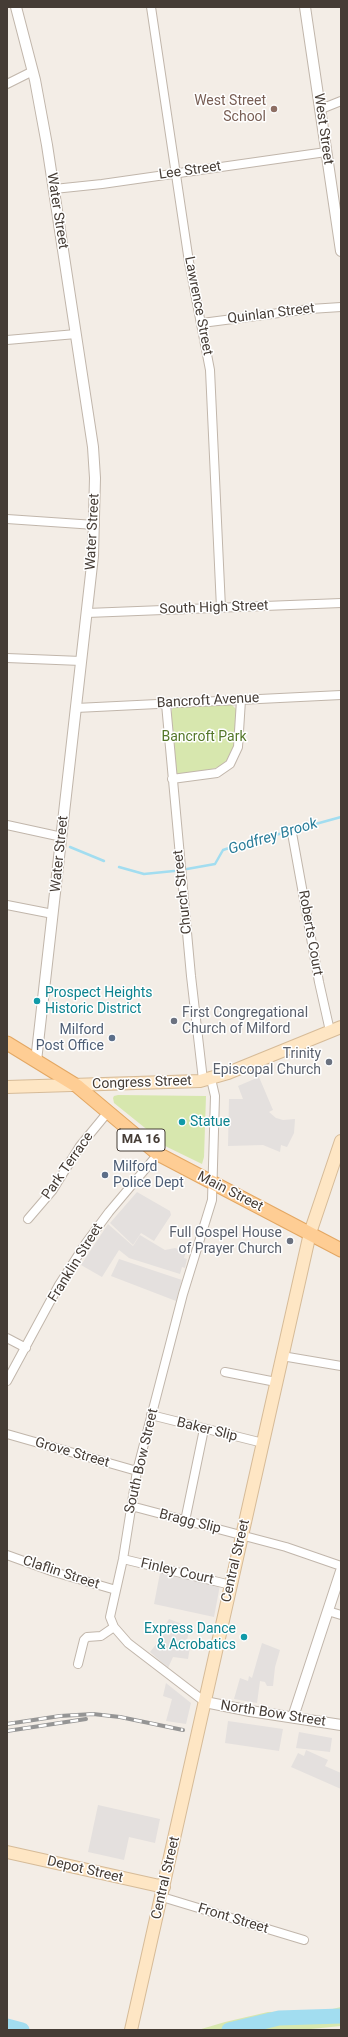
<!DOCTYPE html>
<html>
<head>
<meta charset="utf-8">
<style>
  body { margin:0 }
  #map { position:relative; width:348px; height:2037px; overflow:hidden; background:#f3ede6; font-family:Roboto,sans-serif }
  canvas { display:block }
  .frame { position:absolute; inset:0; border:8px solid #453c35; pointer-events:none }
</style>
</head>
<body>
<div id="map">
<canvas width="348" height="2037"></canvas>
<div class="frame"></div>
</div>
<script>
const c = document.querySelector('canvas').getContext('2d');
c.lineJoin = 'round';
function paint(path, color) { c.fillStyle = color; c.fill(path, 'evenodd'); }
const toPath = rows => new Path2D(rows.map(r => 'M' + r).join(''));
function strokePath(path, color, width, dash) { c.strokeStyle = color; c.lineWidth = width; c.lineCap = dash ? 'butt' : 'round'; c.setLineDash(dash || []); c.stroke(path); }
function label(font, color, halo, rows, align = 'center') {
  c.font = font + ' Roboto,sans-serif'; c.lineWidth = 3; c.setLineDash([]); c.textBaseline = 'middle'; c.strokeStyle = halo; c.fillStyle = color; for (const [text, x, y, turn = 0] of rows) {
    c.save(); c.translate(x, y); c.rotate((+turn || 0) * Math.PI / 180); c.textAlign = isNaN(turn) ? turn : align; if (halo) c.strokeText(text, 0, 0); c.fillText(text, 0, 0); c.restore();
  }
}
paint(toPath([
  [231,704,237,710,235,746,227,760,221,766,212,769,188,773,176,773,171,714,172,709,175,707],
  [118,1095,206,1096,204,1157,202,1164,163,1145,160,1140,114,1103,113,1098,114,1096],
  [341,2007,341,2026,301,2030,198,2030,225,2022,268,2012,328,2010]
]), '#d7e7ae');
paint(toPath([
  [259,1077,273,1110,269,1112,276,1118,283,1120,295,1119,294,1133,287,1147,281,1145,280,1152,263,1145,228,1146,229,1099,243,1099,238,1086],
  [137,1192,170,1211,171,1215,154,1241,141,1233,133,1245,110,1223],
  [108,1224,133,1246,140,1235,165,1250,175,1248,186,1252,184,1258,187,1259,185,1268,182,1267,180,1274,129,1258,119,1250,102,1277,81,1265],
  [119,1259,182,1280,176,1301,111,1276],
  [160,1573,220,1585,214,1617,154,1604],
  [169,1619,190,1627,187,1640,191,1641,188,1659,173,1657,168,1668,150,1652,162,1637,164,1627],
  [262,1643,280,1650,275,1667,273,1686,267,1686,265,1682,260,1681,257,1703,234,1699,240,1678,248,1681,249,1676,252,1678],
  [166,1683,191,1703,186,1724,166,1721,172,1699,163,1696],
  [228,1721,283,1729,279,1751,225,1743],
  [299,1732,332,1738,330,1752,296,1748],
  [306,1750,328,1760,325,1766,341,1773,341,1789,291,1767,298,1753,304,1756],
  [98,1805,160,1819,155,1843,129,1837,124,1860,88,1852]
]), '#e4e0de');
strokePath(toPath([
  [70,847,104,861],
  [119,867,144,874,174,871],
  [187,869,215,864,223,850,232,847,341,817]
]), '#a2ddf0', 2.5);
strokePath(toPath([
  [7,2026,22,2030],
  [229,2030,279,2018,341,2016]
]), '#a2ddf0', 15);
const minor = toPath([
  [151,7,189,262,210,370,221,608],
  [7,84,33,71],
  [321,109,341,101],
  [54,189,102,184,326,152],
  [202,323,310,309,341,307],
  [7,340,76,334],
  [7,519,95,525],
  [87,613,341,603],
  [7,658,81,661],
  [166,704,191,976,203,1080],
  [76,708,341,695],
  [172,779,217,773,230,764,238,747,241,700],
  [7,825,62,837],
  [292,833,319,982,330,1031],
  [7,905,53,914],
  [28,1219,52,1191,80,1146,108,1112],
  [7,1338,26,1348],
  [282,1356,341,1366],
  [225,1372,276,1382],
  [7,1381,59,1285,86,1243,109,1212,158,1154],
  [151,1415,263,1443],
  [7,1434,137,1471],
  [131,1506,286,1547,341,1566],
  [185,1521,204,1429],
  [7,1555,54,1572,116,1590],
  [123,1559,231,1585],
  [328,1611,341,1615],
  [78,1664,84,1640,87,1637,101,1636,114,1627],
  [205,1702,128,1643,114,1627,110,1617,123,1559,137,1471,183,1294,212,1200,215,1096,211,1079],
  [162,1897,304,1940]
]);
const tertiary = toPath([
  [16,7,35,80,47,145,93,447,95,478,93,556,36,1061],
  [305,7,341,251],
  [205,1702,250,1711,341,1725],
  [293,1717,341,1571]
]);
const secondary = toPath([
  [7,1087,200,1081,228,1073,341,1027],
  [7,1852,164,1887],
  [131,2030,310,1233,341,1141]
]);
const primary = toPath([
  [7,1043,77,1086,158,1154,341,1250]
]);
strokePath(minor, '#c1b6ab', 10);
strokePath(tertiary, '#c1b6ab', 12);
strokePath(secondary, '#d6bb98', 14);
strokePath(primary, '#e3a763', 15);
strokePath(minor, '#fff', 8);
strokePath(tertiary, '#fff', 10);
strokePath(secondary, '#fee6c4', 12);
strokePath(primary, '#fecd94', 13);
const rail = toPath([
  [7,1724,60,1716,93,1714,120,1717,183,1730],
  [7,1731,86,1719]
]);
strokePath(rail, '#959595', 4);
strokePath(rail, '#fff', 2.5, [8]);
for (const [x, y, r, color] of [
  [274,109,4,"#8d6e63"],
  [37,1001,4,"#0f9aa8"],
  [174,1021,4,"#6b7280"],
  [112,1038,4,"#5c6f8a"],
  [329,1062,4,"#6b7280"],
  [182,1122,4,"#0f9aa8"],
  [105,1175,4,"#5c6f8a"],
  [290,1241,4,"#6b7280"],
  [244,1637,4,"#0f9aa8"]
]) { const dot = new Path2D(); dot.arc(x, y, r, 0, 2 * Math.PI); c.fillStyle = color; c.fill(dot); strokePath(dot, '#fff', 1.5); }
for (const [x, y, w] of [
  [141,1140,48]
]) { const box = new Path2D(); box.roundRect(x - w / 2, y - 11, w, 22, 3); c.fillStyle = '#fff'; c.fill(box); strokePath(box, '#453c35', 1); }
label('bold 13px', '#453c35', null, [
  ["MA 16",141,1140]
]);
label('14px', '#785e54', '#fff', [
  ["West Street",266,101],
  ["School",266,117]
], 'right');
label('14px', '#453c35', '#fff', [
  ["West Street",323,129,82],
  ["Lee Street",190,171,-8],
  ["Water Street",57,211,81],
  ["Lawrence Street",198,306,79],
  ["Quinlan Street",271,314,-7],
  ["Water Street",93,532,-87],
  ["South High Street",214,608,-2],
  ["Bancroft Avenue",208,701,-3],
  ["Water Street",60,854,-84],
  ["Church Street",183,892,-96],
  ["Roberts Court",310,933,80],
  ["Congress Street",142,1083,-2],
  ["Park Terrace",68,1166,-55],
  ["Main Street",230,1192,27],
  ["Franklin Street",76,1263,-58],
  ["Baker Slip",207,1430,14],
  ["Grove Street",72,1453,16],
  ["South Bow Street",142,1461,-77],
  ["Bragg Slip",190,1522,14],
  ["Central Street",236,1561,-77],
  ["Finley Court",177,1572,13],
  ["Claflin Street",61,1573,18],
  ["North Bow Street",273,1714,9],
  ["Depot Street",85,1870,13],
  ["Central Street",166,1878,-77],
  ["Front Street",233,1919,17]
]);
label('14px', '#547729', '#fff', [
  ["Bancroft Park",204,737]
]);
label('14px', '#0d838f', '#fff', [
  ["Prospect Heights",45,993],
  ["Historic District",45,1009],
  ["Statue",190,1122],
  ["Express Dance",236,1629,"right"],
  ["& Acrobatics",236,1645,"right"]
], 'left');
label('14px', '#5b616d', '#fff', [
  ["First Congregational",182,1013,"left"],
  ["Church of Milford",182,1029,"left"],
  ["Trinity",321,1054],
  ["Episcopal Church",321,1070],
  ["Full Gospel House",282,1233],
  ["of Prayer Church",282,1249]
], 'right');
label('14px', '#4e5e75', '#fff', [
  ["Milford",104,1030],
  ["Post Office",104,1046],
  ["Milford",113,1167,"left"],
  ["Police Dept",113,1183,"left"]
], 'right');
label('italic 15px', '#2a7d99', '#fff', [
  ["Godfrey Brook",273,837,-17]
]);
</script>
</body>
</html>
